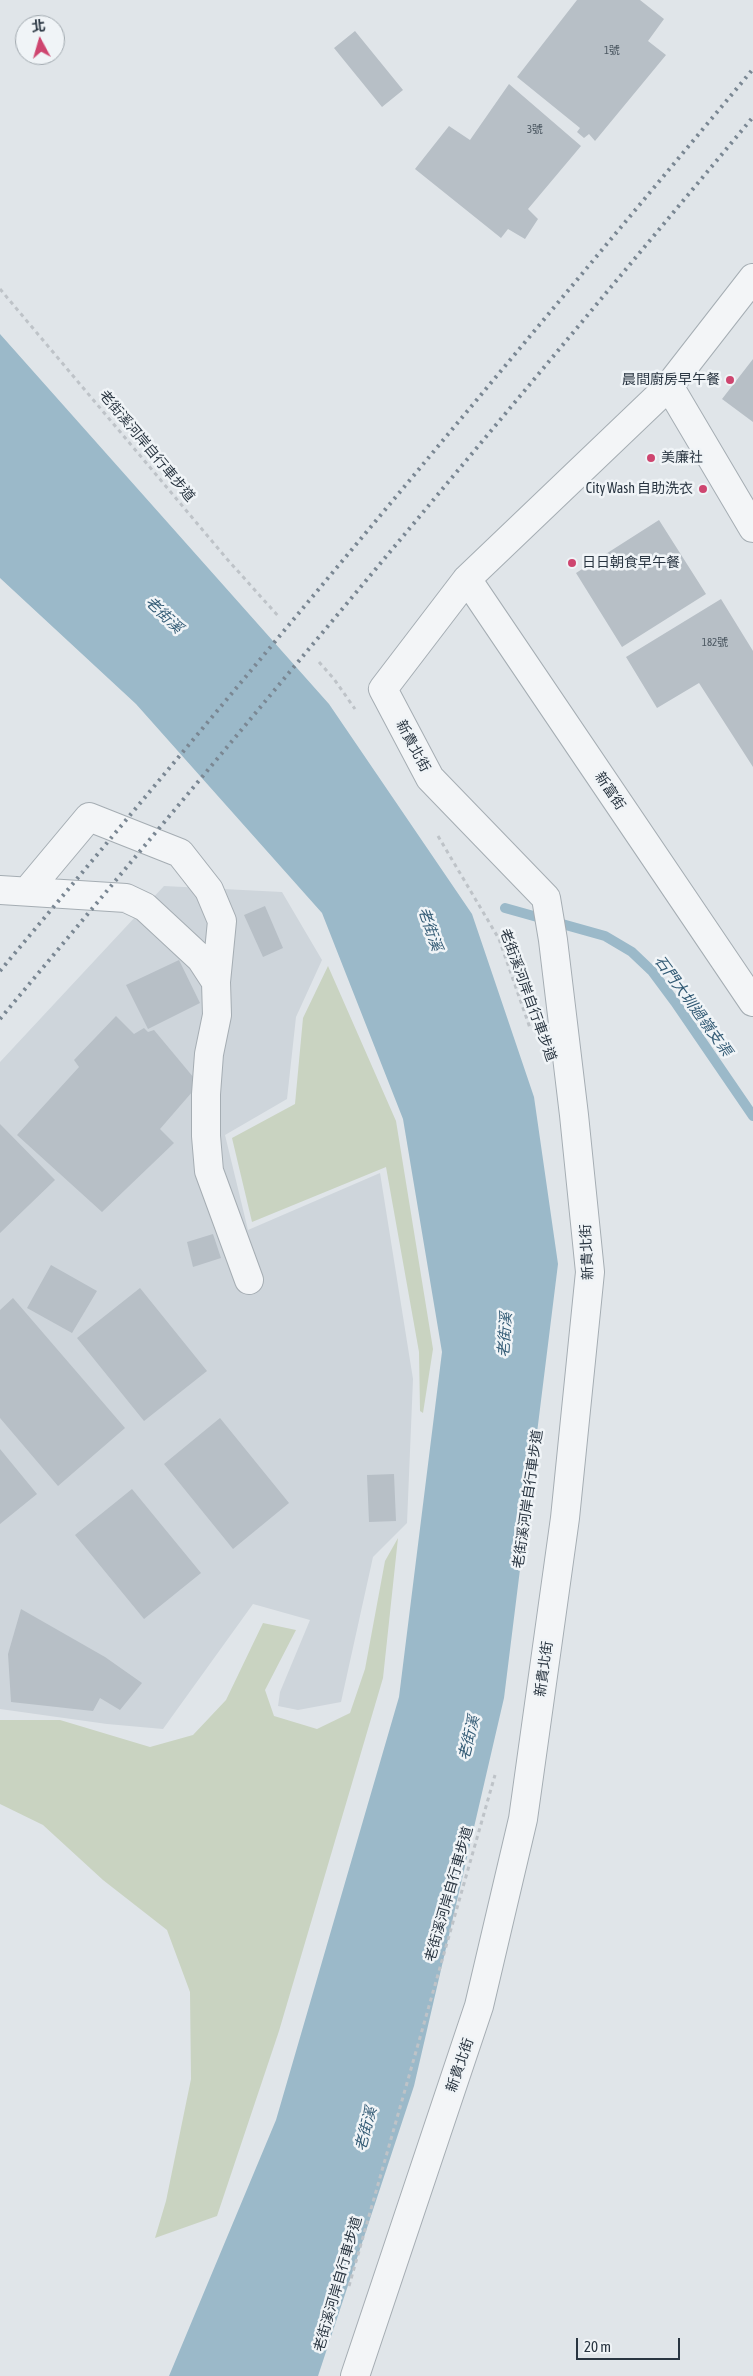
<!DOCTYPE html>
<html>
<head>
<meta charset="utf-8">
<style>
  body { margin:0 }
  #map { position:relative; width:753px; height:2376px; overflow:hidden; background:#e0e5e9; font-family:"Asap Condensed","Noto Sans TC",sans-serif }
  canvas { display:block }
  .north { position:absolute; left:15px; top:15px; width:50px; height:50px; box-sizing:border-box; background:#f0f4f7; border:1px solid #a0a8ae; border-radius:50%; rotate:354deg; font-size:14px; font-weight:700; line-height:20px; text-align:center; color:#293541 }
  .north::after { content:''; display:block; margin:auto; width:18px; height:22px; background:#ce456f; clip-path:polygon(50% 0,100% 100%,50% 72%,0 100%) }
  .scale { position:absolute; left:576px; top:2338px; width:104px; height:22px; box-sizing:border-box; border:2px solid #293541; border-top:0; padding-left:6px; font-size:15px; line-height:18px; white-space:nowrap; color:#293541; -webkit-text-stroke:4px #f0f4f7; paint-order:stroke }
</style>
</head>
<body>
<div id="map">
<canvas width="753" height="2376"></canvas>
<div class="north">北</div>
<div class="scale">20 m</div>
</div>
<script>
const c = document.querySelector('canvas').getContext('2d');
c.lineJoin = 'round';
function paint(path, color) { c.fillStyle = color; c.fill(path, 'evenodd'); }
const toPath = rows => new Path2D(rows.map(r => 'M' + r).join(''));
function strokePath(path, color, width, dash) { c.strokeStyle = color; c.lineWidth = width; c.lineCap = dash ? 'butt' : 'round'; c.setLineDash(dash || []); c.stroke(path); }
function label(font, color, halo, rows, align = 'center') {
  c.font = font + ' "Asap Condensed","Noto Sans TC",sans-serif'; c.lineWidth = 5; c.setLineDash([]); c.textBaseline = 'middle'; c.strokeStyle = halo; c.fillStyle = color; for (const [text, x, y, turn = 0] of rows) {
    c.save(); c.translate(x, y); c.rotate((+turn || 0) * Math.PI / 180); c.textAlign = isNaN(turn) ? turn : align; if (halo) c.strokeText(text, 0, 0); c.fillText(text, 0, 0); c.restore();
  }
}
paint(toPath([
  [164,886,282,892,322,960,296,1017,287,1099,225,1135,248,1230,380,1173,413,1379,407,1523,373,1557,341,1702,298,1710,278,1706,280,1692,310,1620,253,1604,163,1729,107,1724,0,1709,0,1062]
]), '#ced5db');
paint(toPath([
  [328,966,396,1121,433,1349,423,1413,420,1411,419,1352,386,1167,252,1222,232,1138,295,1104,303,1018],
  [398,1538,383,1678,279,2031,217,2216,155,2238,166,2201,191,2079,190,1992,167,1930,103,1880,43,1825,0,1804,0,1720,60,1720,150,1747,193,1735,226,1700,263,1623,296,1630,265,1690,274,1716,317,1729,350,1713,365,1669,385,1561]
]), '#c9d3c1');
paint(toPath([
  [0,334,329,704,472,914,534,1097,558,1264,504,1698,414,2086,318,2376,169,2376,276,2120,399,1697,442,1352,403,1119,322,913,136,704,0,578]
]), '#9bb9c9');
strokePath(toPath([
  [505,908,605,936,632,952,652,971,675,1002,753,1116]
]), '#9bb9c9', 10);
paint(toPath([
  [577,0,640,0,664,19,648,41,666,55,595,141,589,134,584,138,577,132,580,128,517,77],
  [355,31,403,90,382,107,334,48],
  [509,84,581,146,528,209,538,219,525,239,508,229,501,238,415,169,449,126,470,140],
  [753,359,753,422,722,399],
  [659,520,706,594,622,647,576,573],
  [721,599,753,651,753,767,699,683,657,708,626,657],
  [265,906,283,948,263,957,244,915],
  [179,960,200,1003,148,1029,126,985],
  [116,1016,134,1034,144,1028,148,1032,154,1030,199,1084,160,1129,174,1143,102,1212,17,1135,79,1067,74,1060],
  [0,1124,55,1180,0,1233],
  [213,1234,221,1258,193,1267,187,1242],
  [51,1265,97,1291,72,1333,27,1308],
  [140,1288,207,1371,144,1421,77,1338],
  [13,1298,125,1428,58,1486,0,1418,0,1310],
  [220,1418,289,1503,233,1549,164,1464],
  [0,1449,37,1494,0,1524],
  [394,1474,396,1521,369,1522,367,1475],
  [132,1489,201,1573,144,1619,75,1535],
  [21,1609,105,1657,142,1683,120,1710,100,1698,93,1711,11,1702,8,1654]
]), '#b7bfc6');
const minor = toPath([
  [669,386,753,528],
  [467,579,753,1002],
  [0,890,126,898,145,907,201,959,216,982,217,1015,209,1054,206,1094,206,1136,209,1171,249,1280],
  [28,890,89,817,180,853,209,890,222,921,216,982],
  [355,2376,479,2006,523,1819,565,1518,590,1272,574,1115,553,940,546,898,430,778,383,689,467,579,669,386,753,278]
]);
strokePath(minor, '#a5adb3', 30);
strokePath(toPath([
  [0,289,227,559,279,617],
  [319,662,334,679,355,709],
  [438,836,499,939,530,1028],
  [499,939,522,944],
  [349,2286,495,1775]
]), '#bec3c8', 3, [4, 4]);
strokePath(minor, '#f3f5f7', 28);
strokePath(toPath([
  [0,971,753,69],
  [0,1019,753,117]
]), '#7a8793', 4, [2.5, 5]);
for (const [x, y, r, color] of [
  [730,380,5,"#ce456f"],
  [651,458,5,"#ce456f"],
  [703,489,5,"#ce456f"],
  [572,563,5,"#ce456f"]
]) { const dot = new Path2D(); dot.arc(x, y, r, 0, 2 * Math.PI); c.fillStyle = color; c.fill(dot); strokePath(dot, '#f0f4f7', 2); }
label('11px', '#4c5862', null, [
  ["1號",612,51],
  ["3號",535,130],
  ["182號",715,643]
]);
label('14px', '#293541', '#f0f4f7', [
  ["晨間廚房早午餐",720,380],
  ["美廉社",661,458,"left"],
  ["City Wash 自助洗衣",693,489],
  ["日日朝食早午餐",582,563,"left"]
], 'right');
label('14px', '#293541', '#f0f4f7', [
  ["老街溪河岸自行車步道",147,446,50],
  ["新貴北街",413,746,62],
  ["新富街",610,791,56],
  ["老街溪河岸自行車步道",528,995,70],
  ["新貴北街",587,1252,-93],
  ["老街溪河岸自行車步道",528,1499,-82],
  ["新貴北街",544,1669,-82],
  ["老街溪河岸自行車步道",449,1894,-74],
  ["新貴北街",460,2065,-71],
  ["老街溪河岸自行車步道",338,2284,-74]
]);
label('italic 15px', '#335b75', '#f0f4f7', [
  ["老街溪",164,615,44],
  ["老街溪",430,929,71],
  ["石門大圳過嶺支渠",693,1006,54],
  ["老街溪",505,1335,-86],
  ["老街溪",469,1738,-76],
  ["老街溪",366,2129,-75]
]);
</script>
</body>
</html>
